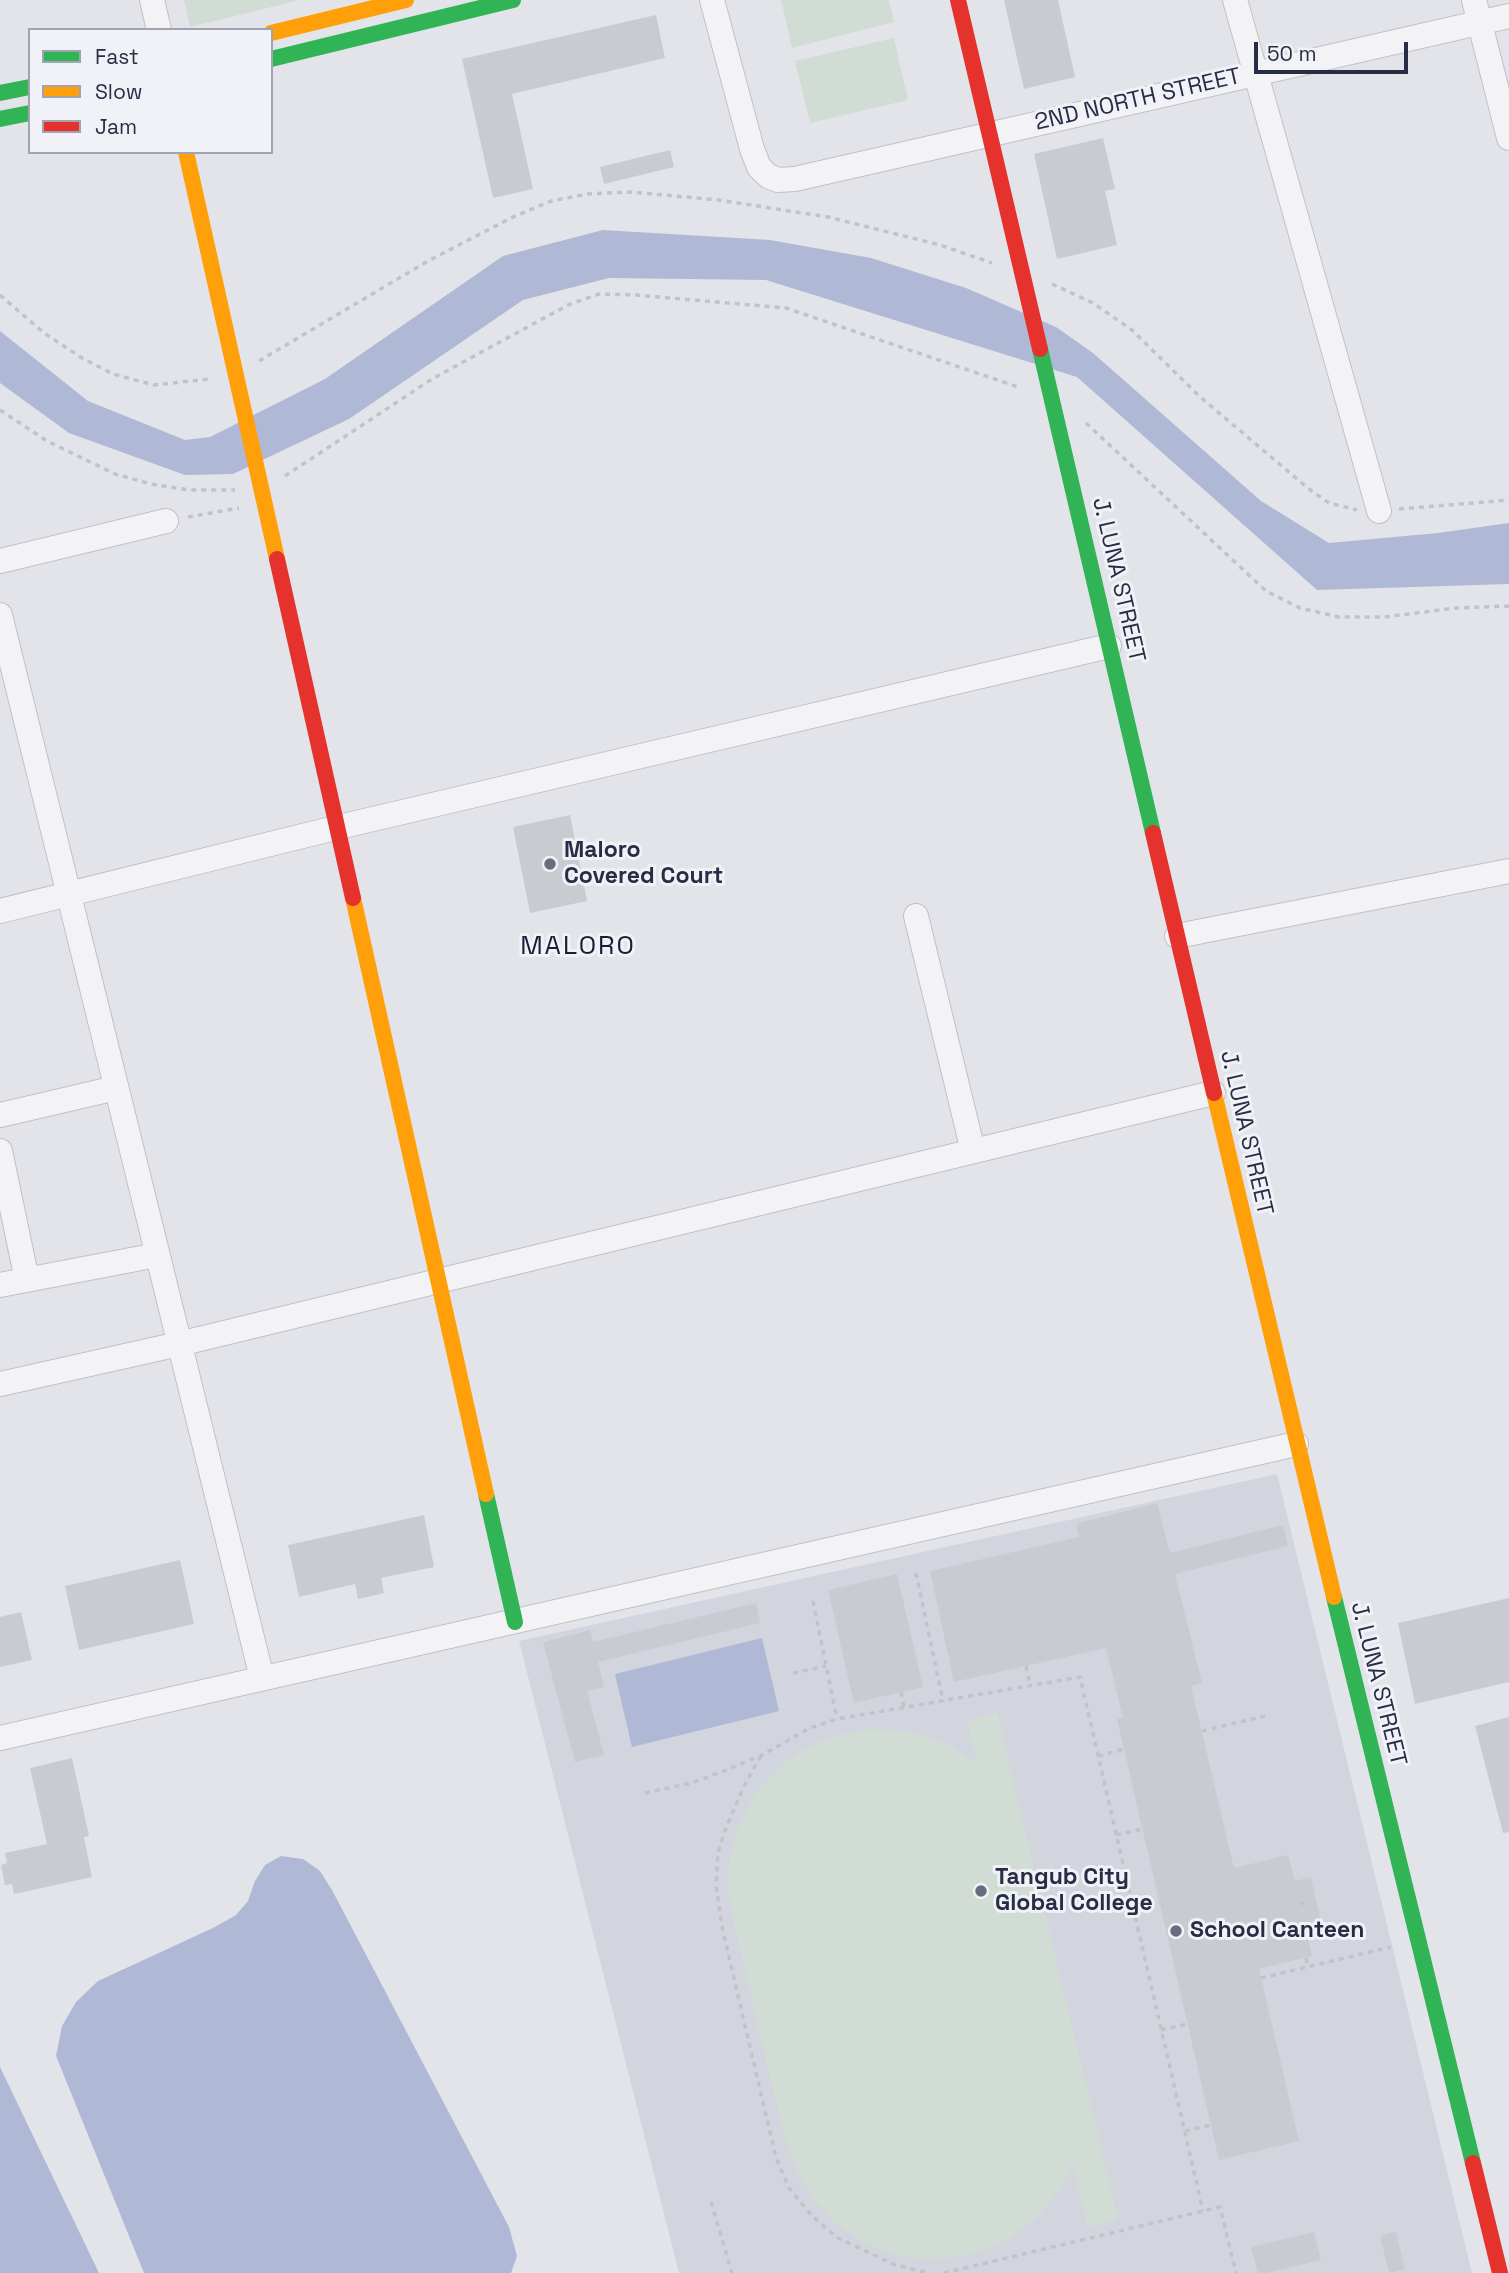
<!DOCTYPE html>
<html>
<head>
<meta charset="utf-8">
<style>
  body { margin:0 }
  #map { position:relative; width:1509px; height:2273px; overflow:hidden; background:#e3e4e9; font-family:"Space Grotesk",sans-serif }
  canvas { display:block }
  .legend { position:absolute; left:28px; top:28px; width:245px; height:126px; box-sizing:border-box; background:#f1f2f8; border:2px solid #a1a3b0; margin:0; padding:9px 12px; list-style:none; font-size:21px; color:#282c44 }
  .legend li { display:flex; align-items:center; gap:14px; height:35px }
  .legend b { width:35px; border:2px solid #a1a3b0 }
  .scale { position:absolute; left:1254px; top:42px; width:154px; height:32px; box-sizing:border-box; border:4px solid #282c44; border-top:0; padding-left:9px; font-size:21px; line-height:24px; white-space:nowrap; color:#282c44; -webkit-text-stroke:5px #f1f2f8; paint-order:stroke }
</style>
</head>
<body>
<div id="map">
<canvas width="1509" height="2273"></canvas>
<ul class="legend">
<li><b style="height:9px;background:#30b455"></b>Fast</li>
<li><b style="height:9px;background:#ff9f0a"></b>Slow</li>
<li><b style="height:9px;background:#e5322d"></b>Jam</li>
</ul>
<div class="scale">50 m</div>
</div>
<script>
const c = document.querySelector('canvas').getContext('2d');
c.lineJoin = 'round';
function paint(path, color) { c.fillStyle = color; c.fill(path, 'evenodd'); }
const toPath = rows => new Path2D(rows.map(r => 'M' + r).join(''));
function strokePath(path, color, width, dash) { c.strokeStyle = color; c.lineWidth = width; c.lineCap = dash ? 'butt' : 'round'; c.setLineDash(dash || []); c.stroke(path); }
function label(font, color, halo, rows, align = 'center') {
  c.font = font + ' "Space Grotesk",sans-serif'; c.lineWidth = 6; c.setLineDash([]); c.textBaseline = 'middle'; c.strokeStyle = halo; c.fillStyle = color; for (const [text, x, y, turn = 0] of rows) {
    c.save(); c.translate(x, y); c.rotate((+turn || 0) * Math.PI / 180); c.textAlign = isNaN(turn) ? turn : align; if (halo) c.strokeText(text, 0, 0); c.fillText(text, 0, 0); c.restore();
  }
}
paint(toPath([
  [1277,1474,1472,2273,679,2273,519,1641]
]), '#d3d5de');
paint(toPath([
  [184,0,300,0,190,27],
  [781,0,889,0,894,22,792,48],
  [894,38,908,100,810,123,795,61],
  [997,1713,1118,2219,1088,2227,1073,2164,1058,2192,1038,2217,1012,2237,983,2251,952,2258,920,2259,889,2253,859,2240,833,2221,812,2197,796,2169,785,2140,734,1923,728,1894,729,1864,735,1835,747,1808,764,1783,785,1763,811,1746,838,1735,867,1729,897,1730,925,1735,953,1747,977,1763,967,1721]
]), '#d1dcd4');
paint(toPath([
  [603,230,770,240,871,258,966,288,1056,327,1093,353,1261,501,1329,543,1438,533,1509,523,1509,584,1317,590,1077,377,766,280,609,278,523,300,349,419,233,474,185,475,69,433,0,383,0,331,88,401,185,440,210,437,325,379,503,256],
  [762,1638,779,1711,632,1747,615,1674],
  [281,1856,303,1859,320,1871,332,1890,509,2227,517,2256,511,2273,144,2273,56,2056,62,2026,76,2002,98,1981,215,1927,236,1915,248,1901,255,1881,265,1865],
  [0,2067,99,2273,0,2273]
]), '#afb9d6');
paint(toPath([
  [1004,0,1058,0,1075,77,1024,89],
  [656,15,665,58,512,94,533,189,493,198,462,59],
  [1103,138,1115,189,1105,191,1117,245,1057,259,1034,154],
  [670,150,674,167,604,184,600,167],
  [570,815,587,901,530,913,513,827],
  [1157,1503,1170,1553,1283,1525,1288,1546,1175,1574,1202,1683,1191,1686,1234,1868,1288,1855,1295,1881,1311,1877,1321,1922,1305,1926,1312,1956,1259,1969,1299,2141,1219,2160,1117,1719,1123,1718,1106,1648,954,1682,930,1571,1079,1537,1076,1524],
  [424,1515,434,1567,381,1578,384,1593,358,1599,355,1584,299,1597,288,1545],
  [180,1560,194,1624,79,1650,65,1586],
  [897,1574,923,1687,854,1703,828,1590],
  [1509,1598,1509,1682,1415,1704,1398,1623],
  [756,1603,760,1623,598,1662,604,1687,587,1691,604,1755,575,1762,543,1642,590,1630,593,1642],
  [21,1612,32,1660,0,1667,0,1617],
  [1509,1717,1509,1832,1503,1833,1475,1726],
  [72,1758,89,1836,84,1837,92,1877,14,1894,12,1884,5,1885,1,1865,7,1863,5,1853,47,1844,30,1768],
  [1314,2232,1321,2260,1267,2273,1258,2273,1251,2247],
  [1396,2232,1405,2269,1389,2273,1380,2236]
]), '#cacbd1');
const street = toPath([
  [152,0,159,30],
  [712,0,752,149,759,167,768,176,778,180,795,179,1509,16],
  [1235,0,1379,511],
  [1474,0,1509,138],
  [0,561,166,521],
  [0,615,262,1678],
  [0,911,339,827,1109,646],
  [916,916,973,1151],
  [1177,936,1509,871],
  [0,1115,116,1088],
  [0,1151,27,1280],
  [0,1285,157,1255],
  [0,1384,179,1344,1213,1093],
  [0,1738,1296,1444]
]);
strokePath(street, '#c0c1c7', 26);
strokePath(toPath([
  [1052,284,1093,303,1132,330,1199,396,1309,489,1329,503,1357,510],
  [0,295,44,333,82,358,113,374,154,385,209,379],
  [259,361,428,261,511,218,551,201,588,194,630,192,719,200,828,217,940,245,992,263],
  [0,410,47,441,115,474,151,484,189,490,235,490],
  [1086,423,1266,591,1300,608,1339,617,1384,617,1456,608,1509,606],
  [285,476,432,379,568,305,599,294,636,295,786,308,1021,388],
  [1399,509,1509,500],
  [188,517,239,508],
  [916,1573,943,1701],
  [813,1601,837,1719],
  [1026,1666,1030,1686],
  [793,1673,826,1666],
  [901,1692,904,1707],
  [1202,1731,1265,1716],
  [761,1756,745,1784,727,1825,718,1852,716,1885,722,1927,776,2158,789,2188,812,2216,838,2238,895,2265,929,2273],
  [1098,1756,1124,1749],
  [645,1793,691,1783,724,1771,762,1755,810,1728,837,1719,1080,1677,1203,2211],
  [1116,1835,1143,1829],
  [1300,1904,1308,1902],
  [1306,1958,1308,1967],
  [1261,1978,1391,1947],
  [1161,2030,1188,2024],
  [1185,2131,1211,2125],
  [711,2202,732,2273],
  [944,2273,1220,2207,1236,2273]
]), '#c1c3c9', 3.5, [5, 5]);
strokePath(street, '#f3f3f5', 24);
strokePath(toPath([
  [271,59,513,0],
  [0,93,30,87],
  [0,119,30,113],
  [1040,349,1153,833],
  [486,1494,515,1622],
  [1334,1597,1473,2163]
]), '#30b455', 16);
strokePath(toPath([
  [271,33,406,0],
  [186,152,277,559],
  [353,898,486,1494],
  [1214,1093,1334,1597]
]), '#ff9f0a', 16);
strokePath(toPath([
  [958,0,1040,349],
  [277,559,353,898],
  [1153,833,1214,1093],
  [1473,2163,1500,2273]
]), '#e5322d', 16);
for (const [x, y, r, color] of [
  [550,864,7,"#696c7e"],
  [981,1891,7,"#696c7e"],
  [1176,1931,7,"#696c7e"]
]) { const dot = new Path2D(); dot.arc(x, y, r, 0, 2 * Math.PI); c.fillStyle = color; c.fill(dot); strokePath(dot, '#f1f2f8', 2.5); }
label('23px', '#282c44', '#f1f2f8', [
  ["2ND NORTH STREET",1138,100,-13],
  ["J. LUNA STREET",1118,580,77],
  ["J. LUNA STREET",1246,1133,77],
  ["J. LUNA STREET",1378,1684,76]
]);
label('bold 23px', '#282c44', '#f1f2f8', [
  ["Maloro",564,851],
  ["Covered Court",564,877],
  ["Tangub City",995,1878],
  ["Global College",995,1904],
  ["School Canteen",1190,1931]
], 'left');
c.letterSpacing = '2px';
label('26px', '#1a1d35', '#f1f2f8', [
  ["MALORO",578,947]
]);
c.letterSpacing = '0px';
</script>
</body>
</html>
